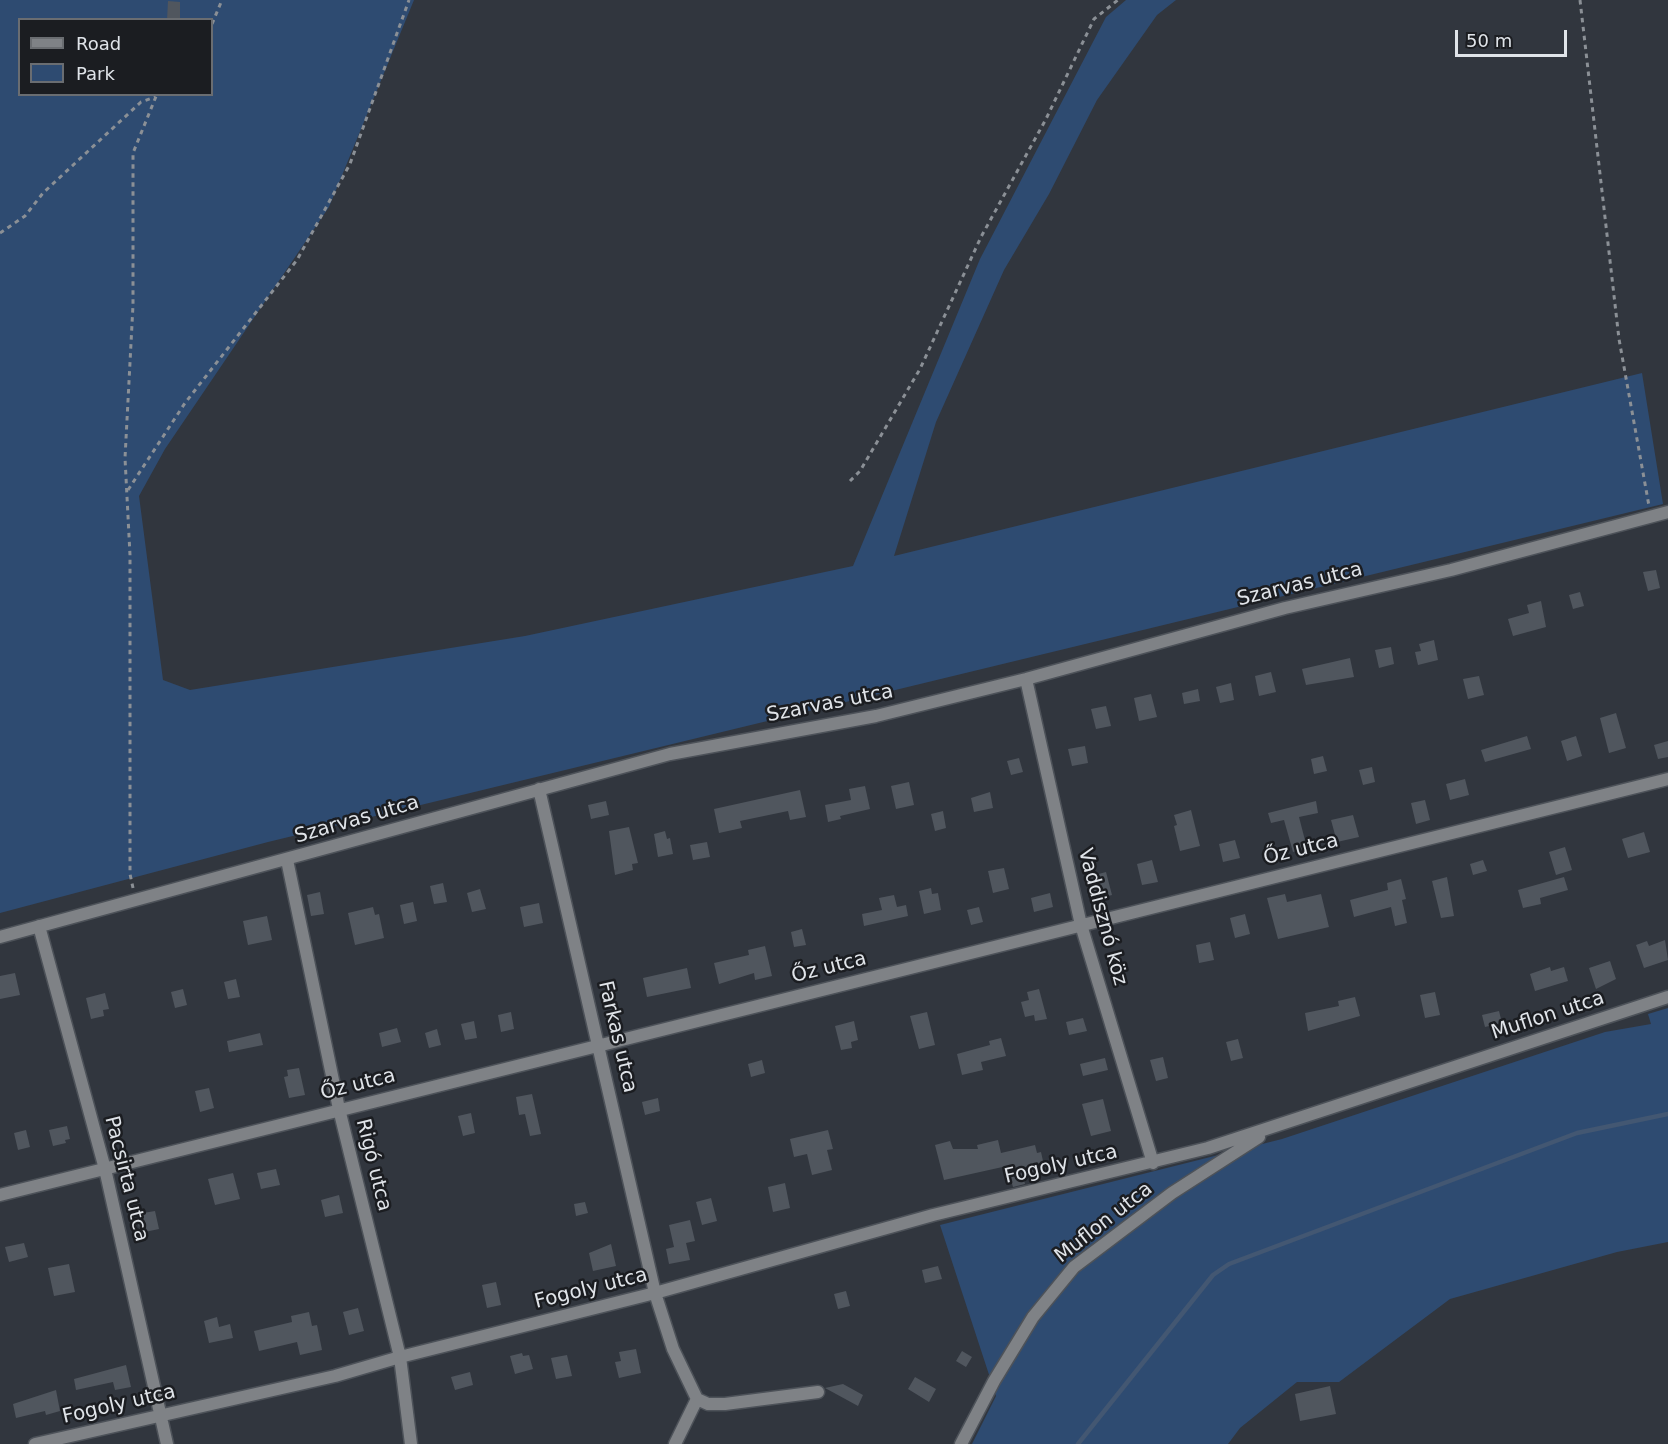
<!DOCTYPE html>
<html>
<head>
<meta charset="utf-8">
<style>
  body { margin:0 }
  #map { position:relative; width:1668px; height:1444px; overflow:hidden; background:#31363e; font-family:"DejaVu Sans",sans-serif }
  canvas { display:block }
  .legend { position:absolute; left:18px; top:18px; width:195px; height:78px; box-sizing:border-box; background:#1b1d21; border:2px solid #6a6d71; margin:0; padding:8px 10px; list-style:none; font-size:18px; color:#e0e4e9 }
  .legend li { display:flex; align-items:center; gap:12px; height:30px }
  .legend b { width:30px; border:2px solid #6a6d71 }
  .scale { position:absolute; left:1455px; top:30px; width:112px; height:27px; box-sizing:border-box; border:3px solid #e0e4e9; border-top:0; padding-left:8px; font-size:18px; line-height:21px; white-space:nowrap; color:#e0e4e9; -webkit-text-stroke:4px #1b1d21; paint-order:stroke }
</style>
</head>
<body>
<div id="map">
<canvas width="1668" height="1444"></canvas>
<ul class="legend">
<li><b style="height:8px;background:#7f8286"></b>Road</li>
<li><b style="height:16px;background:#2e4b71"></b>Park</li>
</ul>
<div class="scale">50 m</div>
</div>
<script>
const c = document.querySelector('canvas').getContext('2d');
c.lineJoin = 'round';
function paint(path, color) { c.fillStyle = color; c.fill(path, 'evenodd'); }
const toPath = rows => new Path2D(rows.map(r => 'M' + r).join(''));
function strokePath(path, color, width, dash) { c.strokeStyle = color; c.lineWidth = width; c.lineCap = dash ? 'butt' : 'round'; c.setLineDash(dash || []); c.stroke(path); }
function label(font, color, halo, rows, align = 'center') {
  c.font = font + ' "DejaVu Sans",sans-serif'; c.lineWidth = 5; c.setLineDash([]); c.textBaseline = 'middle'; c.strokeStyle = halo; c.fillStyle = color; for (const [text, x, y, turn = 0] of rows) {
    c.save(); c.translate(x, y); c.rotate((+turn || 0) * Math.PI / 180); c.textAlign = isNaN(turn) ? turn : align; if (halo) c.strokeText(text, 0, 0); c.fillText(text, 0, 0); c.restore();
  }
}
paint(toPath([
  [0,0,414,0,329,207,165,449,139,496,163,680,190,690,525,636,853,566,980,259,1106,17,1126,0,1176,0,1157,15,1097,100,1049,194,1004,270,936,422,894,556,1642,373,1663,504,268,842,0,913],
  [20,20,212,20,212,94,20,94],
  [1668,1008,1668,1242,1617,1252,1450,1299,1339,1382,1297,1382,1240,1428,1228,1444,972,1444,996,1396,940,1225,1282,1139,1605,1032,1651,1024,1648,1014]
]), '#2e4b71');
strokePath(toPath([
  [1078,1444,1213,1275,1229,1264,1577,1133,1668,1114]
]), '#435772', 4.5);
paint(toPath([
  [168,1,180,2,180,20,167,20],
  [1656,570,1660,588,1648,591,1643,572],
  [1580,592,1584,606,1573,609,1569,595],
  [1541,601,1546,627,1513,636,1508,619,1529,613,1527,605],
  [1434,640,1438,660,1418,665,1415,652,1421,651,1419,644],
  [1391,647,1394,664,1379,668,1375,650],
  [1350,658,1354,677,1306,685,1302,669],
  [1271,672,1276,692,1259,696,1255,676],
  [1479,676,1484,695,1468,699,1463,679],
  [1231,683,1234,700,1220,703,1216,687],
  [1198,689,1200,701,1184,704,1182,693],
  [1151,694,1157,717,1139,721,1134,698],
  [1106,706,1111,726,1096,729,1091,709],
  [1616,713,1626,748,1609,753,1600,718],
  [1527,736,1531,749,1485,762,1481,750],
  [1576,736,1582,756,1567,761,1561,741],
  [1668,741,1668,757,1658,759,1654,745],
  [1085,746,1088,763,1072,766,1068,749],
  [1323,756,1327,771,1314,774,1311,759],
  [1019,758,1023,772,1011,775,1007,761],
  [1372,767,1375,782,1363,785,1359,770],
  [1465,779,1469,795,1450,800,1446,784],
  [909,782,914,805,896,809,891,786],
  [865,786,870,809,840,816,841,819,828,822,825,805,851,800,849,789],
  [800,790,806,817,790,820,788,811,740,821,742,828,719,833,714,809],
  [990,792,993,808,974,812,971,798],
  [1425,800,1430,820,1416,824,1411,803],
  [606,801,609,815,591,819,588,805],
  [1316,801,1318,813,1299,817,1307,848,1293,852,1284,820,1271,823,1268,813],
  [1191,810,1200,846,1180,851,1174,826,1177,825,1174,815],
  [943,811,946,828,935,831,931,814],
  [1353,815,1359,837,1337,842,1331,820],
  [629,827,638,863,632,864,633,870,615,875,609,831],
  [665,831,667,839,670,838,673,854,658,857,654,834],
  [1644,832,1650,852,1628,858,1622,839],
  [1235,840,1240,858,1223,862,1219,844],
  [707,842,710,857,693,860,690,845],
  [1565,847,1572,870,1556,875,1549,852],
  [1152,860,1158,882,1142,885,1137,864],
  [1483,860,1487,871,1473,875,1470,864],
  [1004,868,1009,889,993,893,988,871],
  [1106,872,1112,895,1096,899,1091,876],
  [1447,877,1454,916,1441,918,1432,881],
  [1564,877,1568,890,1540,898,1541,904,1523,908,1518,890],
  [1401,879,1406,899,1402,900,1407,923,1395,926,1391,907,1354,917,1350,900,1388,890,1387,883],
  [443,883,447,902,434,904,430,886],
  [931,888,932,894,938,893,941,910,924,914,919,891],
  [480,889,486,909,472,912,467,893],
  [320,892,324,914,311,916,307,895],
  [1050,893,1053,907,1034,912,1031,898],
  [1285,894,1287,902,1321,894,1329,927,1278,939,1267,898],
  [894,895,897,907,906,905,908,916,864,926,862,914,882,910,879,898],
  [413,902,417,921,404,924,400,905],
  [539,903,543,923,524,927,520,907],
  [373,907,375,915,379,914,384,938,355,945,348,913],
  [979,907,983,922,971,925,967,910],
  [1245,914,1250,934,1235,938,1230,918],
  [267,916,272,940,248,945,243,921],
  [802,929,806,945,794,947,791,932],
  [1665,940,1668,960,1644,968,1636,945,1647,941,1649,946],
  [1210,942,1214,960,1199,963,1196,945],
  [765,946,772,976,755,980,754,973,719,984,714,963,749,955,748,950],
  [1610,961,1616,979,1596,989,1589,968],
  [1550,967,1551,971,1564,967,1568,981,1535,991,1530,974],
  [687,968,691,988,647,997,643,978],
  [15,973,20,995,0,999,0,976],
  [236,979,240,997,228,999,224,982],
  [183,989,187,1005,175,1008,171,992],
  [1039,989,1047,1019,1035,1021,1034,1015,1025,1017,1021,1002,1029,1000,1027,992],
  [1435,992,1440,1015,1425,1018,1420,995],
  [105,993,109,1009,103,1010,104,1016,91,1019,86,998],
  [1355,997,1360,1016,1308,1031,1305,1013,1339,1006,1338,1001],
  [1499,1011,1502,1023,1485,1027,1482,1015],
  [511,1012,514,1029,501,1032,498,1015],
  [927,1012,935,1045,919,1049,910,1016],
  [1083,1018,1087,1031,1069,1035,1066,1022],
  [474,1021,477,1038,465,1040,461,1024],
  [854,1021,858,1040,851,1042,852,1048,841,1050,835,1026],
  [397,1028,401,1042,382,1047,379,1033],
  [437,1029,441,1045,429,1048,425,1033],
  [260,1033,263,1045,229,1052,227,1041],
  [1001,1038,1006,1056,981,1062,983,1070,962,1075,957,1054,990,1045,989,1041],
  [1238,1039,1243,1058,1231,1061,1226,1042],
  [1163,1057,1168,1078,1156,1081,1150,1060],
  [1105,1058,1108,1070,1083,1076,1080,1064],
  [762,1060,765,1073,751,1077,748,1064],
  [299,1068,305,1095,289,1098,284,1077,288,1076,287,1070],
  [209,1088,214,1108,200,1112,195,1091],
  [532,1094,541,1134,530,1136,525,1114,519,1115,516,1097],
  [658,1098,660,1111,645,1115,642,1102],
  [1103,1099,1111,1131,1091,1136,1082,1104],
  [471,1113,475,1133,463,1136,458,1116],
  [67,1126,70,1139,65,1140,66,1143,53,1146,49,1130],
  [26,1130,30,1147,18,1150,14,1133],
  [828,1130,833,1149,827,1150,832,1170,812,1175,807,1154,794,1157,790,1139],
  [998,1140,1001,1153,1035,1145,1037,1153,1041,1152,1045,1170,1023,1175,1025,1184,1013,1187,1007,1166,944,1180,935,1145,950,1141,953,1149,978,1149,977,1145],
  [276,1169,280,1185,261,1189,257,1173],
  [233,1173,240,1199,215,1205,208,1179],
  [785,1183,790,1208,773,1212,768,1187],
  [339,1195,343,1213,325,1217,321,1200],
  [711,1198,717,1221,702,1225,696,1202],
  [585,1202,588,1213,576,1216,574,1204],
  [155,1211,159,1229,140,1233,137,1219,144,1218,143,1213],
  [690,1220,695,1241,686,1243,690,1260,669,1264,666,1249,674,1247,669,1225],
  [24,1243,28,1257,9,1262,5,1247],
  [611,1244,616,1266,593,1271,589,1253],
  [69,1264,75,1292,54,1296,48,1268],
  [938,1266,942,1279,925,1283,922,1270],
  [496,1282,501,1305,487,1308,482,1285],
  [846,1291,850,1306,838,1309,834,1294],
  [358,1308,364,1331,349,1335,343,1312],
  [309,1312,312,1326,317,1325,322,1350,300,1355,297,1342,259,1351,254,1331,292,1322,291,1316],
  [217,1317,219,1327,230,1324,233,1338,209,1343,204,1321],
  [636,1349,641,1373,619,1378,615,1362,621,1361,619,1352],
  [962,1351,972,1357,966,1367,956,1361],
  [522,1353,523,1356,529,1355,533,1369,515,1374,510,1356],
  [567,1355,572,1376,556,1379,551,1358],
  [126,1365,131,1387,115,1390,113,1382,76,1390,74,1379],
  [470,1372,473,1385,455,1390,451,1377],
  [915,1377,936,1389,929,1402,908,1389],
  [843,1384,863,1395,858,1406,825,1388],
  [1330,1386,1336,1414,1300,1421,1295,1394],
  [56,1390,60,1411,46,1415,45,1411,16,1418,13,1404]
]), '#50565e');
const street = toPath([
  [1026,679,1081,925,1153,1163],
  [539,789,655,1293,673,1349,697,1399,675,1444],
  [287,860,339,1109,400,1357,411,1444],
  [39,926,105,1169,167,1444],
  [0,937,670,754,876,716,1026,679,1285,608,1451,570,1668,512],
  [0,1195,1668,779],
  [697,1399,708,1404,725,1404,818,1392],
  [35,1444,335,1376,400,1357,655,1293,933,1215,1208,1148,1668,997],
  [961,1444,994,1381,1033,1317,1074,1267,1172,1193,1259,1137]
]);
strokePath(street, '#4d5259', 15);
strokePath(toPath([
  [1580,0,1619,339,1649,506],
  [212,24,222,0],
  [0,233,25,216,43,193,141,102,155,97],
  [850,481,860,471,920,369,981,237,1046,119,1094,19,1118,0],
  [128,490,185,403,297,260,350,164,409,0],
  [133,888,130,874,130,555,125,458,133,305,133,153,157,94]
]), '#8b9096', 3, [4.5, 4.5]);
strokePath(street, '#7f8286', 12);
label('20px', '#e0e4e9', '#1b1d21', [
  ["Szarvas utca",1300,585,-14],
  ["Szarvas utca",830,704,-11],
  ["Szarvas utca",357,820,-16],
  ["Őz utca",1301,850,-14],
  ["Vaddisznó köz",1102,917,75],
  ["Őz utca",829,968,-14],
  ["Muflon utca",1548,1016,-18],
  ["Farkas utca",617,1037,77],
  ["Őz utca",358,1085,-14],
  ["Rigó utca",373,1165,76],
  ["Fogoly utca",1061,1165,-13],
  ["Pacsirta utca",126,1179,76],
  ["Muflon utca",1104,1223,-38],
  ["Fogoly utca",591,1289,-14],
  ["Fogoly utca",119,1405,-13]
]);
</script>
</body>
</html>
